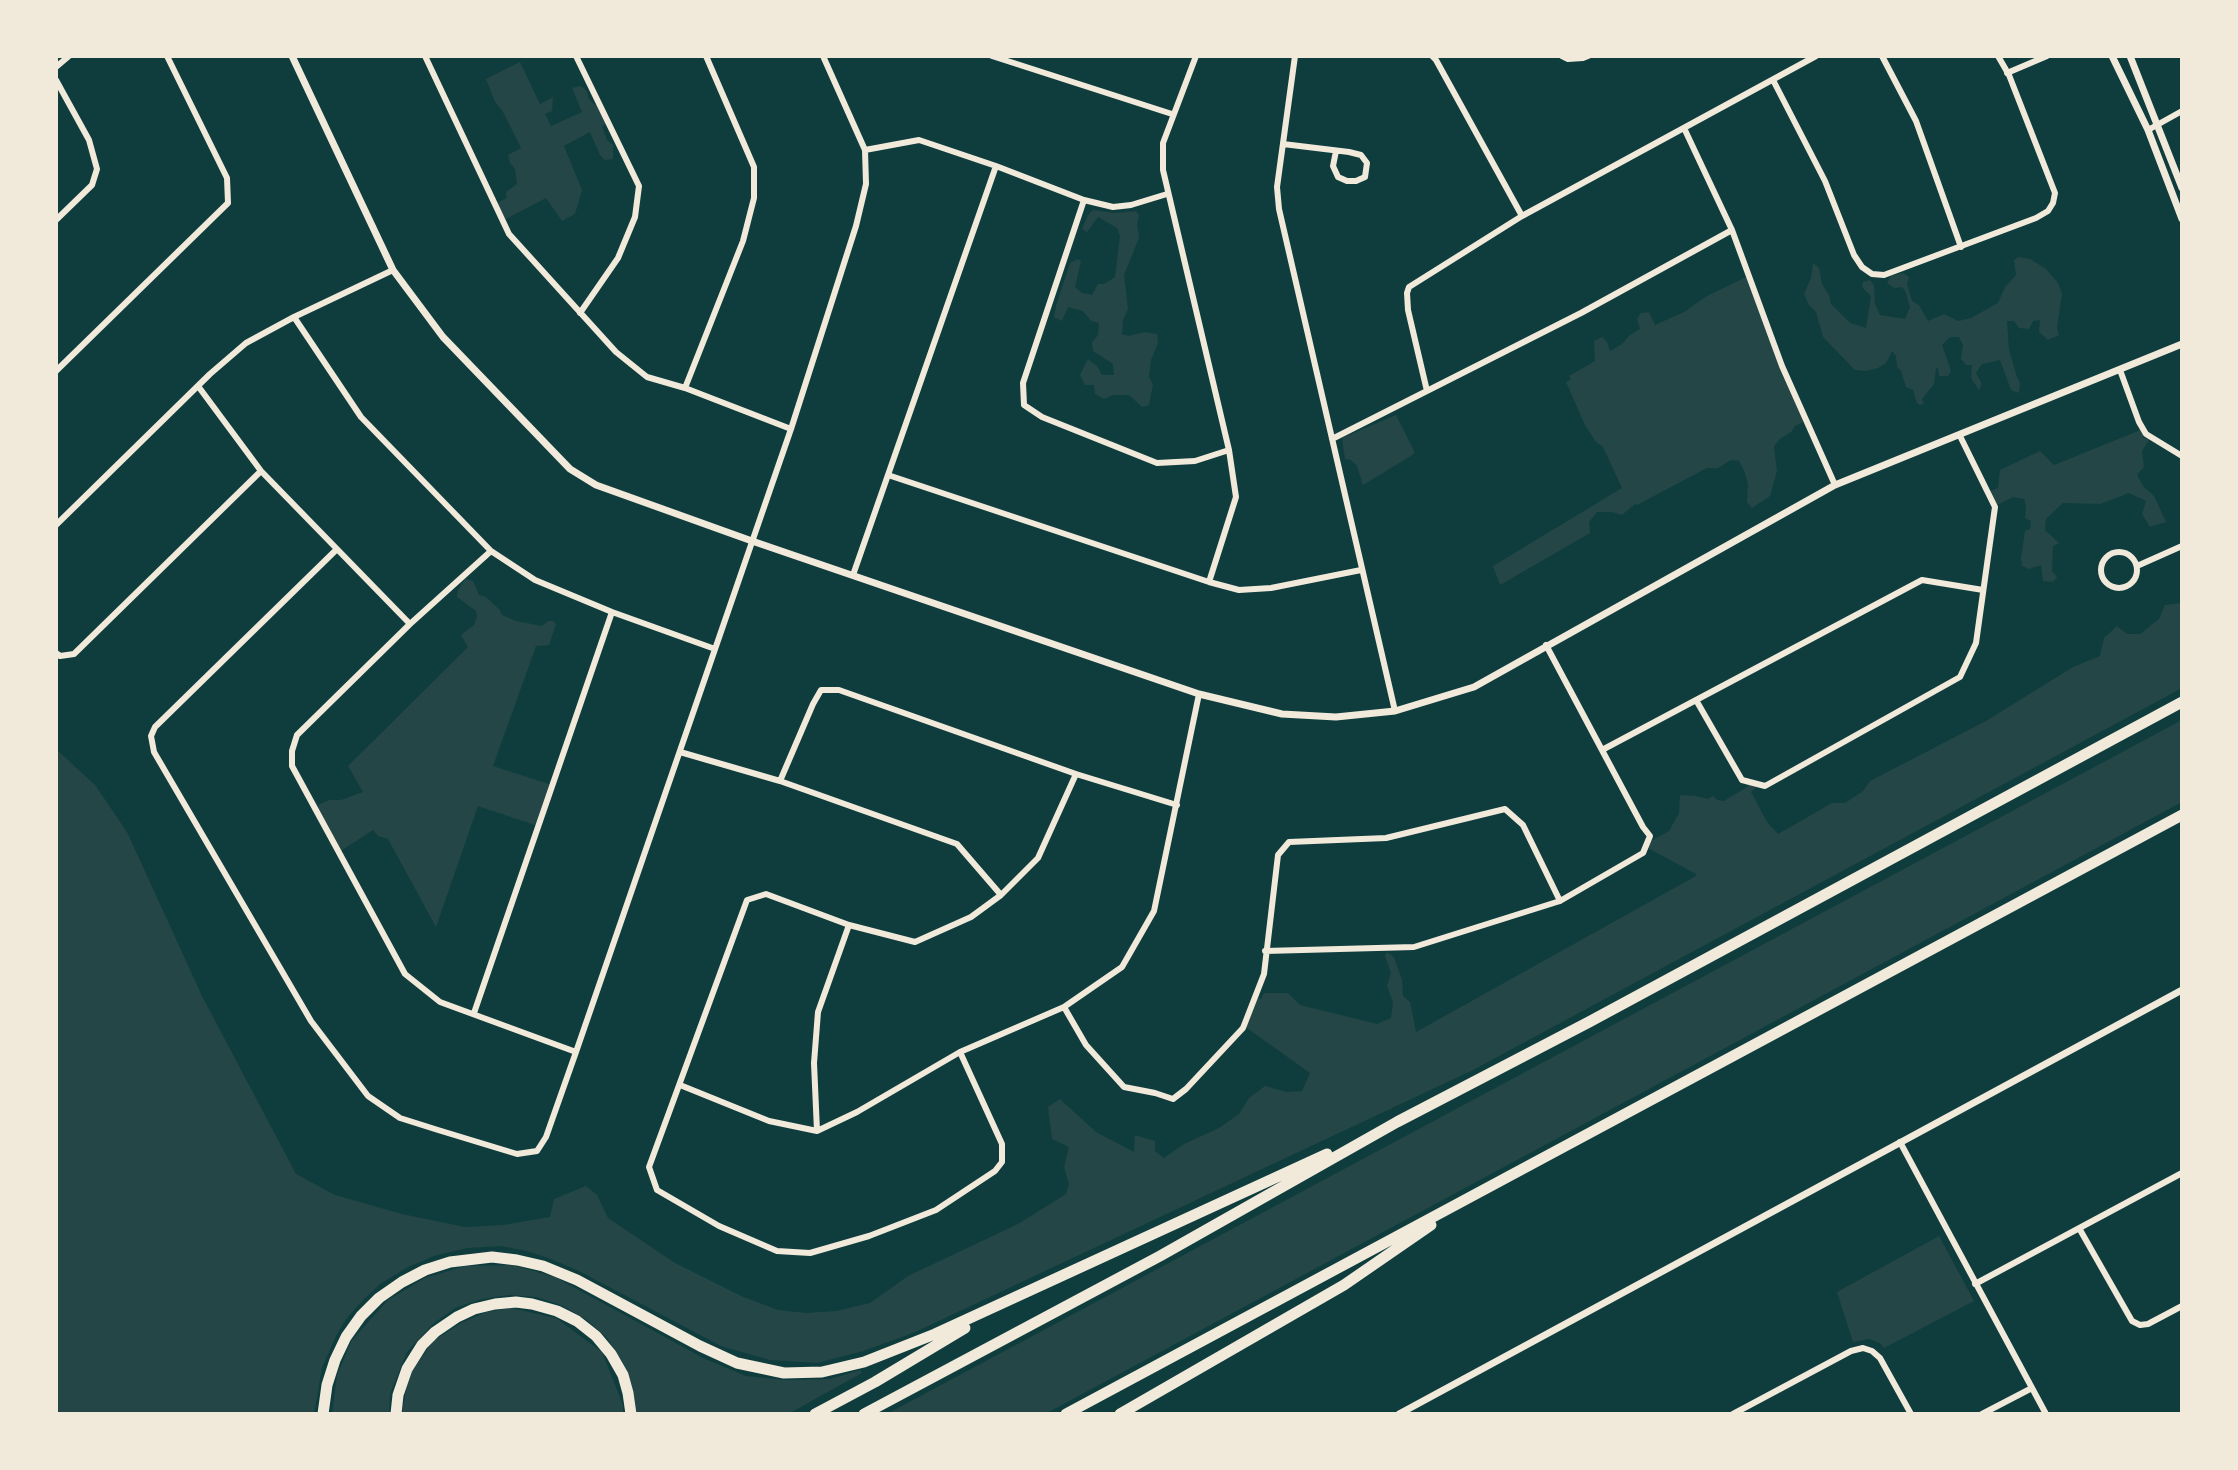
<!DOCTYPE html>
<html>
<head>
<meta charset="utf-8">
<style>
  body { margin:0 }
  #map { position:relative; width:2238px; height:1470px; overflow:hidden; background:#0f3d3e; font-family:"Titillium Web",sans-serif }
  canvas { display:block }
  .frame { position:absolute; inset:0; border:58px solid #f1e9da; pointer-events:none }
</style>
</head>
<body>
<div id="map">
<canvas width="2238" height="1470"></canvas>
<div class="frame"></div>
</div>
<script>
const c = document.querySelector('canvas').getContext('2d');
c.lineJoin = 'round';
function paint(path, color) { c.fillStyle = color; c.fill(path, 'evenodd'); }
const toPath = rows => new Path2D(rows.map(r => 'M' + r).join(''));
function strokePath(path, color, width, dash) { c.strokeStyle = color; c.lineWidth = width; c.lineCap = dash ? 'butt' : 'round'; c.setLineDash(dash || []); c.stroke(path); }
paint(toPath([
  [520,62,540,104,553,97,552,111,545,114,551,126,582,112,572,88,581,86,586,90,589,99,595,105,599,104,608,123,602,126,607,140,613,145,613,159,605,160,600,155,590,132,564,146,582,190,575,214,562,221,546,198,502,221,495,204,507,198,506,192,517,184,515,169,510,163,508,155,521,148,502,110,495,102,486,79],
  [1093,210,1115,213,1136,211,1139,215,1137,224,1139,238,1124,275,1128,309,1123,320,1122,334,1129,336,1145,332,1157,334,1158,343,1151,360,1149,377,1153,384,1149,405,1142,407,1129,395,1113,395,1104,399,1095,394,1094,385,1085,385,1080,375,1088,359,1097,366,1102,375,1114,375,1113,364,1093,351,1092,342,1098,335,1099,323,1091,321,1083,311,1068,307,1062,321,1054,317,1056,306,1070,263,1078,259,1081,261,1075,287,1082,293,1092,295,1098,284,1104,284,1115,277,1120,236,1117,228,1098,217,1087,232,1082,229,1088,215],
  [2019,257,2030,259,2046,269,2058,283,2062,294,2057,328,2059,335,2048,340,2039,332,2040,320,2033,321,2029,329,2019,328,2014,321,2007,321,2009,350,2017,377,2020,383,2019,393,2011,390,2000,360,1982,364,1976,373,1981,382,1981,386,1979,390,1971,378,1972,365,1966,365,1961,359,1963,345,1959,337,1950,337,1942,345,1951,371,1948,376,1939,376,1938,368,1936,368,1934,384,1922,399,1924,404,1920,405,1917,403,1913,390,1906,387,1901,371,1897,367,1896,356,1892,351,1886,363,1878,368,1866,371,1855,370,1823,337,1816,312,1809,305,1804,294,1811,278,1813,263,1819,268,1822,284,1829,295,1831,304,1850,323,1866,328,1871,296,1862,287,1863,282,1870,280,1874,285,1875,304,1880,315,1905,319,1910,307,1905,290,1901,287,1894,288,1887,283,1891,276,1903,273,1909,277,1907,284,1912,301,1919,305,1928,321,1944,314,1958,321,1971,318,1998,303,2005,287,2016,275,2014,260],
  [1748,276,1805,417,1802,419,1803,422,1795,426,1791,432,1780,439,1774,446,1777,471,1770,496,1752,508,1747,502,1748,484,1744,470,1739,461,1731,460,1718,468,1707,468,1637,505,1635,504,1622,515,1612,512,1597,512,1589,522,1590,533,1500,585,1493,566,1622,488,1603,447,1596,442,1585,425,1566,382,1571,379,1569,376,1595,361,1594,341,1602,337,1607,342,1610,351,1622,344,1630,335,1640,329,1637,319,1641,313,1649,312,1655,325,1684,312,1707,296],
  [1396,415,1414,451,1414,454,1363,485,1357,466,1351,460,1345,459,1342,438],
  [2143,429,2143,437,2149,440,2142,451,2144,467,2137,475,2144,487,2154,496,2166,522,2150,527,2142,514,2146,501,2129,493,2100,504,2063,503,2046,519,2045,530,2059,543,2053,546,2052,571,2057,577,2053,582,2043,581,2041,565,2029,569,2022,566,2021,558,2025,531,2030,529,2031,521,2025,518,2026,506,2024,499,2013,497,1995,506,1988,492,1998,488,2000,470,2040,451,2054,465],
  [465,579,473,581,479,595,486,597,499,609,502,615,516,621,542,626,548,621,553,621,556,624,549,645,536,646,493,766,552,785,538,826,478,806,436,927,388,839,378,836,373,830,339,852,319,813,318,805,329,800,341,800,363,792,348,766,468,647,461,635,474,625,477,616,476,611,457,597,458,590],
  [2182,603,2182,688,1473,1070,913,1333,863,1351,817,1363,770,1360,721,1346,579,1271,551,1259,527,1251,501,1246,467,1248,434,1256,408,1267,380,1284,363,1300,346,1319,335,1338,322,1368,314,1414,56,1414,56,749,95,785,127,832,202,996,296,1174,335,1195,402,1214,465,1227,503,1225,550,1217,554,1199,586,1186,597,1195,608,1218,675,1263,741,1296,778,1310,806,1313,836,1311,870,1303,908,1276,1018,1224,1066,1194,1069,1184,1064,1167,1069,1147,1052,1139,1048,1107,1060,1099,1096,1132,1134,1152,1135,1135,1155,1141,1155,1151,1164,1158,1184,1144,1219,1128,1239,1114,1249,1098,1265,1086,1287,1092,1302,1091,1310,1073,1244,1026,1255,997,1261,999,1264,993,1288,993,1300,1005,1377,1024,1391,1018,1393,1002,1387,986,1391,973,1385,956,1387,952,1394,957,1402,980,1403,996,1410,1002,1416,1032,1696,876,1696,874,1646,847,1651,841,1669,831,1679,813,1680,795,1696,796,1708,799,1713,796,1717,800,1724,801,1744,789,1752,783,1759,784,1751,792,1767,822,1778,834,1832,803,1845,803,1863,791,1870,781,1986,721,2073,667,2100,656,2104,638,2117,626,2127,634,2140,634,2159,619,2165,605],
  [2182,720,2182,802,1045,1414,887,1414],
  [1939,1236,1974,1301,1884,1348,1880,1343,1869,1339,1853,1342,1837,1292],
  [512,1265,555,1277,705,1359,746,1376,786,1380,830,1379,860,1370,862,1373,788,1414,637,1414,633,1391,622,1361,607,1338,587,1320,563,1306,537,1297,509,1295,482,1299,455,1308,433,1324,407,1352,390,1394,389,1414,332,1414,337,1375,352,1340,388,1300,425,1278,465,1266],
  [511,1308,556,1318,602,1352,623,1405,623,1414,402,1414,408,1377,433,1341,461,1323,486,1312]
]), '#244646');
strokePath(toPath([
  [425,56,509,234,616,352,647,377,685,388,791,429],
  [576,56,639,186,635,217,618,258,580,313],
  [992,56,1172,114],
  [1196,56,1163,143,1163,170,1229,450,1236,497,1209,582],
  [1295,56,1277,187,1279,209,1395,711],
  [1432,56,1436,60,1522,216],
  [1562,56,1568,59,1583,58,1588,56],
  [1882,56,1916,121,1961,247],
  [56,67,69,56],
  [2007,73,2047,56],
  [56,80,89,140,97,169,92,185,56,220],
  [1773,80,1825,181,1854,255,1862,267,1872,274,1884,275,2036,218,2048,211,2053,203,2055,193,2009,75,1998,56],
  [1684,128,1732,230,1782,366,1835,485],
  [2148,130,2182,111],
  [1283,144,1349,152,1361,155,1367,163,1365,177,1356,181,1347,181,1338,177,1333,166,1336,151],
  [865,150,919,140,996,166,1084,200,1113,207,1131,205,1167,194],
  [1084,200,1023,383,1024,405,1042,417,1157,463,1195,461,1229,450],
  [294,317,361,417,491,551,535,580,612,612,715,649],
  [2120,370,2139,422,2146,434,2182,456],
  [56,371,228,203,227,178,167,56],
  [198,386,261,471,410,624],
  [685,388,743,241,754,198,754,167,706,56],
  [1427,391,1408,310,1407,293,1409,287,1522,216,1816,56],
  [1332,439,1581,313,1732,230],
  [888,475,1209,582,1239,590,1271,588,1361,570],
  [56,525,210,374,246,343,294,317,393,270],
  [336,550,155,727,151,736,154,752,311,1021,368,1096,400,1118,438,1130,517,1154,537,1151,546,1137,576,1052,791,429,856,226,866,184,865,150,823,56],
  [491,551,410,624,297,735,292,751,292,766,405,974,440,1002,576,1052],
  '2101 570a18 18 0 1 1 36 0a18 18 0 1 1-36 0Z',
  [2137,566,2182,546],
  [853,575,996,166],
  [56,653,60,656,74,654,261,471],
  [1696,700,1742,780,1765,786,1960,677,1976,643,1995,507,1960,436],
  [1602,750,1922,580,1983,590],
  [680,752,780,781,957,844,1001,895],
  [780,781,813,704,821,690,839,690,1076,774,1177,805],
  [1265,951,1414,947,1560,901,1643,853,1650,836,1643,827,1546,645],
  [1064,1007,1086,1045,1124,1087,1155,1093,1173,1099,1186,1089,1243,1028,1264,974,1278,855,1289,842,1386,838,1505,809,1523,825,1560,901],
  [474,1013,612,612],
  [960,1052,1002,1144,1002,1162,995,1171,936,1210,869,1236,810,1253,777,1251,719,1226,657,1190,649,1167,747,900,766,894,849,925,915,942,971,917,1001,895,1038,858,1076,774],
  [680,1085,769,1121,817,1131,857,1112,960,1052,1064,1007,1122,967,1154,911,1199,694],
  [817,1131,814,1063,818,1012,849,925],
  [1900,1142,2046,1414],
  [2079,1228,2132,1321,2140,1325,2148,1324,2182,1306],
  [1975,1284,2182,1173],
  [1733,1414,1851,1351,1863,1348,1872,1351,1880,1358,1911,1414],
  [1982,1414,2032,1388]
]), '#f1e9da', 6);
strokePath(toPath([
  [292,56,393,270,443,337,570,469,596,485,752,541,1199,694,1282,714,1336,717,1395,711,1474,687,1835,485,2182,344],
  [2112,56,2148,130,2182,219],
  [2130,56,2182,188],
  [1399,1414,2182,990]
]), '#f1e9da', 7);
strokePath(toPath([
  [323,1414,327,1385,335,1360,346,1337,361,1316,379,1298,402,1282,425,1270,450,1262,492,1257,517,1260,543,1266,577,1280,700,1346,737,1363,784,1373,822,1372,864,1362,935,1334,1327,1154],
  [396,1414,398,1395,407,1369,422,1345,435,1332,457,1317,474,1309,495,1304,516,1302,532,1304,557,1311,577,1321,596,1336,611,1354,623,1375,628,1393,631,1414],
  [815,1414,875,1382,965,1328],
  [864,1414,1160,1256,1397,1122,1589,1022,2182,702],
  [1066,1414,2182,815],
  [1120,1414,1344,1285,1431,1225]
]), '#f1e9da', 11);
</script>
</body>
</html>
